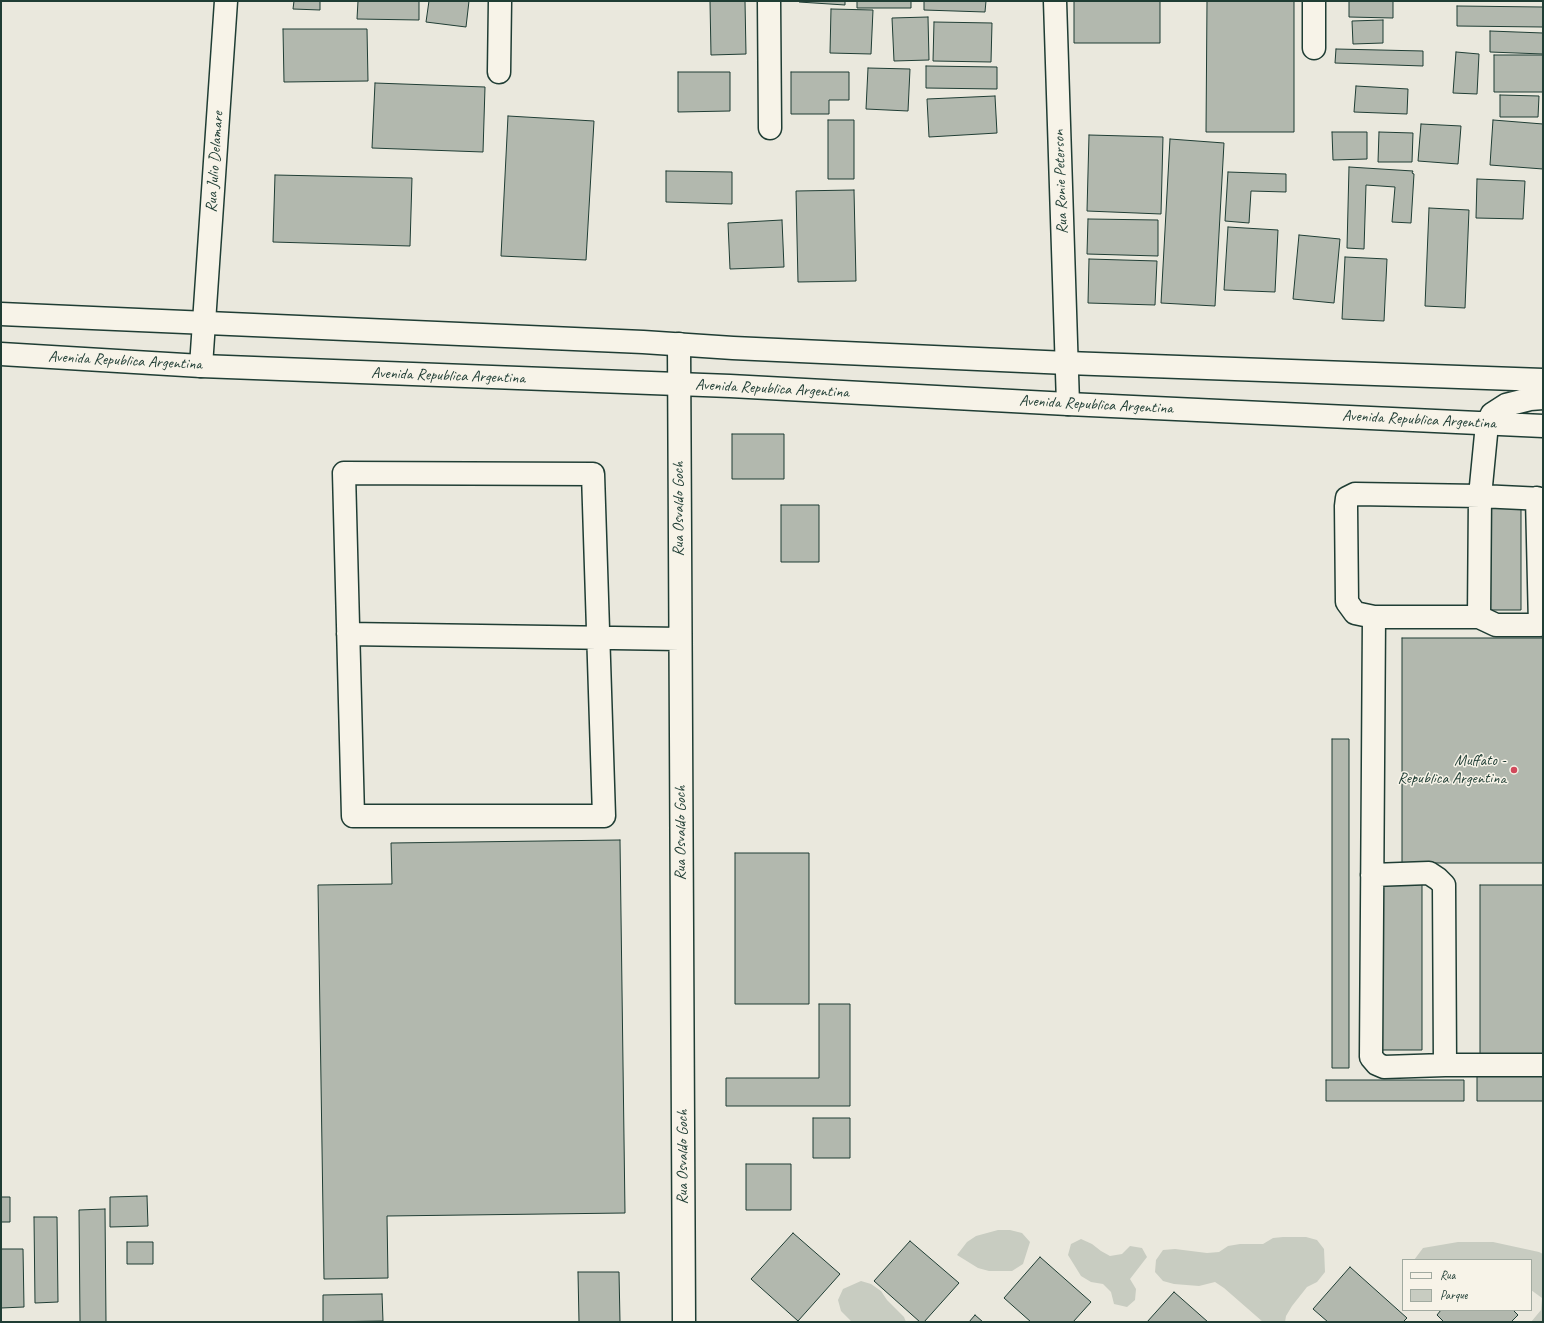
<!DOCTYPE html>
<html>
<head>
<meta charset="utf-8">
<style>
  body { margin:0 }
  #map { position:relative; width:1544px; height:1323px; overflow:hidden; background:#eae8dd; font-family:Caveat,sans-serif }
  canvas { display:block }
  .frame { position:absolute; inset:0; border:2px solid #1f3d34; pointer-events:none }
  .legend { position:absolute; left:1402px; top:1259px; width:130px; height:52px; box-sizing:border-box; background:#f7f3e8; border:1px solid #a1aaa0; margin:0; padding:5px 7px; list-style:none; font-size:12px; color:#1f3d34 }
  .legend li { display:flex; align-items:center; gap:8px; height:20px }
  .legend b { width:20px; border:1px solid #a1aaa0 }
</style>
</head>
<body>
<div id="map">
<canvas width="1544" height="1323"></canvas>
<div class="frame"></div>
<ul class="legend">
<li><b style="height:5px;background:#f7f3e8"></b>Rua</li>
<li><b style="height:11px;background:#c8ccc1"></b>Parque</li>
</ul>
</div>
<script>
const c = document.querySelector('canvas').getContext('2d');
c.lineJoin = 'round';
function paint(path, color) { c.fillStyle = color; c.fill(path, 'evenodd'); }
const toPath = rows => new Path2D(rows.map(r => 'M' + r).join(''));
function strokePath(path, color, width, dash) { c.strokeStyle = color; c.lineWidth = width; c.lineCap = dash ? 'butt' : 'round'; c.setLineDash(dash || []); c.stroke(path); }
function label(font, color, halo, rows, align = 'center') {
  c.font = font + ' Caveat,sans-serif'; c.lineWidth = 3; c.setLineDash([]); c.textBaseline = 'middle'; c.strokeStyle = halo; c.fillStyle = color; for (const [text, x, y, turn = 0] of rows) {
    c.save(); c.translate(x, y); c.rotate((+turn || 0) * Math.PI / 180); c.textAlign = isNaN(turn) ? turn : align; if (halo) c.strokeText(text, 0, 0); c.fillText(text, 0, 0); c.restore();
  }
}
paint(toPath([
  [998,1230,1010,1230,1022,1233,1030,1242,1023,1264,1012,1271,989,1271,978,1268,957,1255,967,1242,976,1236],
  [1283,1237,1306,1237,1317,1240,1324,1249,1325,1272,1317,1282,1307,1287,1292,1306,1286,1316,1285,1322,1263,1322,1224,1288,1215,1282,1199,1286,1174,1284,1163,1281,1155,1272,1156,1260,1163,1250,1175,1249,1207,1253,1219,1252,1228,1246,1240,1244,1263,1244,1273,1238],
  [1081,1239,1092,1244,1101,1251,1110,1256,1122,1254,1130,1246,1142,1248,1147,1257,1130,1279,1136,1289,1135,1300,1127,1307,1114,1304,1111,1292,1103,1284,1091,1282,1081,1276,1068,1255,1071,1244],
  [1458,1242,1493,1242,1539,1252,1543,1254,1543,1322,1531,1322,1541,1310,1542,1298,1531,1290,1531,1260,1414,1260,1423,1248],
  [861,1281,871,1284,881,1291,887,1300,904,1317,906,1322,852,1322,841,1311,838,1300,843,1289]
]), '#c8ccc1');
const building = toPath([
  [294,1,320,1,320,10,293,9,294,1],
  [358,1,419,1,419,20,357,19,358,1],
  [429,1,469,1,466,27,426,22,429,1],
  [710,1,745,1,746,54,711,55,710,1],
  [799,1,845,1,845,5,799,2,799,1],
  [857,1,911,1,911,8,857,8,857,1],
  [924,1,986,1,985,12,924,10,924,1],
  [1074,1,1160,1,1160,43,1074,43,1074,1],
  [1207,1,1294,1,1294,132,1206,132,1207,1],
  [1349,1,1393,1,1393,18,1349,17,1349,1],
  [1457,6,1543,7,1543,27,1457,26,1457,6],
  [831,9,873,10,871,54,830,53,831,9],
  [928,17,929,60,894,61,892,18,928,17],
  [1383,20,1383,43,1353,44,1352,21,1383,20],
  [934,22,992,23,991,62,933,61,934,22],
  [283,29,367,29,368,81,284,82,283,29],
  [1490,31,1543,33,1543,54,1490,52,1490,31],
  [1336,49,1423,51,1423,66,1335,63,1336,49],
  [1456,52,1479,54,1477,94,1453,93,1456,52],
  [1494,55,1543,55,1543,92,1494,92,1494,55],
  [926,66,997,67,997,89,926,88,926,66],
  [868,68,910,69,908,111,866,109,868,68],
  [678,72,730,72,730,111,678,112,678,72],
  [791,72,849,72,849,100,829,100,829,114,791,114,791,72],
  [375,83,485,87,483,152,372,148,375,83],
  [1356,86,1408,89,1407,114,1354,112,1356,86],
  [1500,95,1539,96,1538,117,1500,117,1500,95],
  [995,96,997,133,929,137,927,99,995,96],
  [508,116,594,121,586,260,501,256,508,116],
  [828,120,854,120,854,179,828,179,828,120],
  [1493,120,1543,124,1543,169,1490,165,1493,120],
  [1421,124,1461,126,1458,164,1418,161,1421,124],
  [1332,132,1367,132,1367,159,1333,160,1332,132],
  [1379,132,1413,133,1412,162,1378,162,1379,132],
  [1089,135,1163,137,1161,214,1087,211,1089,135],
  [1170,139,1224,143,1215,306,1161,303,1170,139],
  [1349,167,1413,171,1412,173,1414,174,1411,223,1392,222,1395,187,1366,185,1364,249,1347,248,1349,167],
  [666,171,732,172,732,204,666,202,666,171],
  [1228,172,1286,174,1286,192,1251,191,1249,223,1225,221,1228,172],
  [275,175,412,178,410,246,273,242,275,175],
  [1477,179,1525,181,1523,219,1476,218,1477,179],
  [854,190,856,281,798,282,796,191,854,190],
  [1429,208,1469,210,1465,308,1425,306,1429,208],
  [1088,219,1158,220,1158,256,1087,254,1088,219],
  [782,220,784,267,730,269,728,223,782,220],
  [1228,227,1278,230,1275,292,1224,290,1228,227],
  [1299,235,1340,239,1334,303,1293,299,1299,235],
  [1345,257,1387,259,1384,321,1342,319,1345,257],
  [1089,259,1157,261,1155,305,1088,303,1089,259],
  [732,434,784,434,784,479,732,479,732,434],
  [781,505,819,505,819,562,781,562,781,505],
  [1484,508,1521,508,1521,610,1484,610,1484,508],
  [1402,638,1543,638,1543,863,1402,863,1402,638],
  [1332,739,1349,739,1349,1068,1332,1068,1332,739],
  [620,840,625,1213,387,1216,388,1278,324,1279,318,885,392,884,391,843,620,840],
  [735,853,809,853,809,1004,735,1004,735,853],
  [1379,882,1422,882,1422,1050,1379,1050,1379,882],
  [1480,885,1543,885,1543,1055,1480,1055,1480,885],
  [819,1004,850,1004,850,1106,726,1106,726,1078,819,1078,819,1004],
  [1477,1075,1543,1075,1543,1101,1477,1101,1477,1075],
  [1326,1080,1464,1080,1464,1101,1326,1101,1326,1080],
  [813,1118,850,1118,850,1158,813,1158,813,1118],
  [746,1164,791,1164,791,1210,746,1210,746,1164],
  [147,1196,148,1226,110,1227,110,1197,147,1196],
  [1,1197,10,1197,10,1222,1,1222,1,1197],
  [105,1209,106,1322,80,1322,79,1210,105,1209],
  [34,1217,57,1217,58,1302,35,1303,34,1217],
  [793,1233,840,1274,798,1321,751,1279,793,1233],
  [910,1241,959,1283,924,1322,920,1322,874,1281,910,1241],
  [127,1242,153,1242,153,1264,127,1264,127,1242],
  [1,1249,23,1249,24,1307,1,1308,1,1249],
  [1040,1257,1091,1302,1073,1322,1031,1322,1004,1298,1040,1257],
  [1350,1267,1407,1318,1403,1322,1328,1322,1313,1309,1350,1267],
  [578,1272,619,1272,620,1322,579,1322,578,1272],
  [1174,1292,1208,1322,1147,1322,1174,1292],
  [382,1294,383,1321,323,1322,323,1295,382,1294],
  [1441,1310,1513,1310,1518,1315,1511,1322,1444,1322,1437,1315,1441,1310],
  [975,1315,983,1322,969,1322,975,1315]
]);
paint(building, '#b2b8ae');
strokePath(building, '#1f3d34', 1);
const minor = toPath([
  [769,1,770,128],
  [1055,1,1068,404],
  [1314,48,1314,1],
  [499,72,500,1],
  [679,344,684,1322],
  [201,366,226,1],
  [344,473,593,474,604,816,353,816,344,473],
  [1537,498,1540,625,1496,625,1479,617,1374,617,1371,1057,1377,1064,1384,1067,1445,1065,1543,1065],
  [1374,617,1355,613,1347,602,1346,506,1347,498,1355,494,1480,496,1543,499],
  [1479,617,1480,496,1487,424],
  [348,634,680,639],
  [1372,875,1429,873,1438,879,1444,885,1445,1065]
]);
const major = toPath([
  [1,314,643,342,733,348,1067,363,1543,380],
  [1,354,201,366,730,386,1068,404,1543,426],
  [1487,424,1492,414,1506,405,1530,399,1543,398]
]);
strokePath(minor, '#1f3d34', 25);
strokePath(major, '#1f3d34', 25);
strokePath(minor, '#f7f3e8', 22);
strokePath(major, '#f7f3e8', 22);
for (const [x, y, r, color] of [
  [1514,770,4,"#d1495b"]
]) { const dot = new Path2D(); dot.arc(x, y, r, 0, 2 * Math.PI); c.fillStyle = color; c.fill(dot); strokePath(dot, '#f7f3e8', 1.5); }
label('16px', '#1f3d34', '#f7f3e8', [
  ["Rua Julio Delamare",215,162,-86],
  ["Rua Ronie Peterson",1061,182,-92],
  ["Avenida Republica Argentina",125,361,3],
  ["Avenida Republica Argentina",448,376,2],
  ["Avenida Republica Argentina",772,389,3],
  ["Avenida Republica Argentina",1096,405,3],
  ["Avenida Republica Argentina",1419,420,3],
  ["Rua Osvaldo Goch",679,509,-90],
  ["Rua Osvaldo Goch",681,833,-90],
  ["Rua Osvaldo Goch",683,1157,-90]
]);
label('16px', '#1f3d34', '#f7f3e8', [
  ["Muffato -",1506,761],
  ["Republica Argentina",1506,779]
], 'right');
</script>
</body>
</html>
